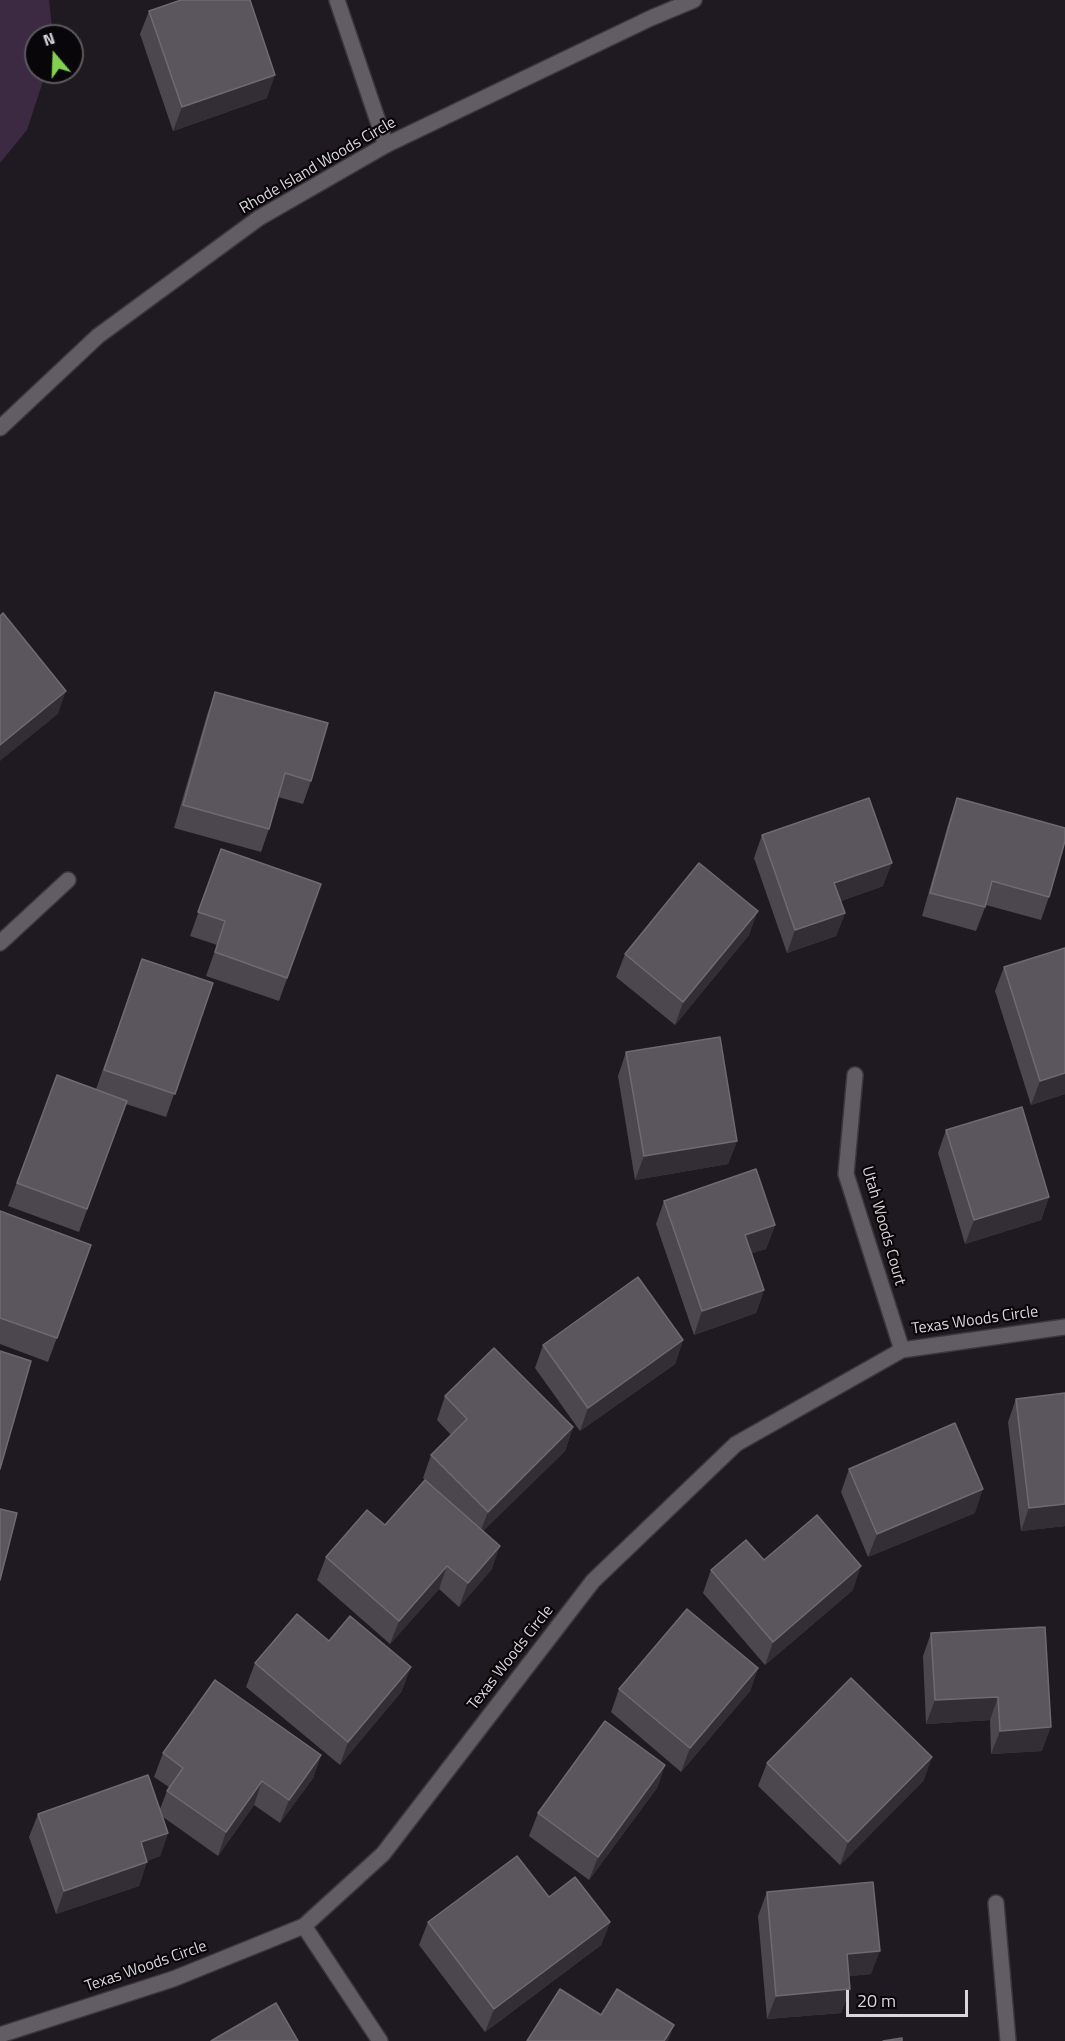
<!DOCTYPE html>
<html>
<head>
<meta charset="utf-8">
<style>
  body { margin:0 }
  #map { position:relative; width:1065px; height:2041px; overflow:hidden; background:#1f1a21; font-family:"Titillium Web",sans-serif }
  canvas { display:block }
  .north { position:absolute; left:24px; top:24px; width:60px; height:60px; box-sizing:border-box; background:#080609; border:2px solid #5c595d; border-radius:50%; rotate:341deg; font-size:16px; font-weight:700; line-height:24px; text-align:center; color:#d9d6db }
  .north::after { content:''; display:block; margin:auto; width:21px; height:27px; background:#82d050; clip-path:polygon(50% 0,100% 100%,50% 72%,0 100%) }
  .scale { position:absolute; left:846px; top:1990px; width:122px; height:27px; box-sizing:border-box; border:3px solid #d9d6db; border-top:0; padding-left:8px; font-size:18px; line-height:21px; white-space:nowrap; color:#d9d6db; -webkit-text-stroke:4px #080609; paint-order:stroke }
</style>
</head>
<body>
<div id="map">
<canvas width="1065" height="2041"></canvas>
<div class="north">N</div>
<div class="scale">20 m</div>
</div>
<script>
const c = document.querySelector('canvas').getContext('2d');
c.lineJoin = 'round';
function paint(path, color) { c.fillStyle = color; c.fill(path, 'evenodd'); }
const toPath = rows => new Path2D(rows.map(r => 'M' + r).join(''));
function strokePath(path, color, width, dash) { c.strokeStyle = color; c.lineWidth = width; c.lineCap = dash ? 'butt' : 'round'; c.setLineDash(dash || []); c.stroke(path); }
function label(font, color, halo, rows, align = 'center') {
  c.font = font + ' "Titillium Web",sans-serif'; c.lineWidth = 4.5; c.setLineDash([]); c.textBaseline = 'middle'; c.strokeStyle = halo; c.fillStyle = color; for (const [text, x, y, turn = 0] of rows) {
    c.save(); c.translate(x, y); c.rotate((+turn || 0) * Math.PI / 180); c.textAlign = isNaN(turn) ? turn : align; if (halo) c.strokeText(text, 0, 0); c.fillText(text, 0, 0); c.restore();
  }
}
paint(toPath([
  [0,0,49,0,53,36,36,36,36,72,46,72,27,130,0,163]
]), '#3b2a42');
const street = toPath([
  [337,0,386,145],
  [0,943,68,880],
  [855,1075,846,1174,902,1350],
  [996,1903,1008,2041],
  [304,1926,380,2041],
  [0,2035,173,1979,304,1926,383,1854,593,1581,736,1444,902,1350,1065,1327]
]);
const secondary = toPath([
  [0,428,98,336,259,218,386,145,651,18,694,0]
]);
strokePath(street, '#3b373d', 18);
strokePath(secondary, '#3b373d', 18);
strokePath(street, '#625c65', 15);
strokePath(secondary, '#625c65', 15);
paint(toPath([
  [149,11,267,98,173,131,140,34],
  [215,692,311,781,303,804,278,797,269,829,261,852,174,828,207,715],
  [957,798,1049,897,1041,920,986,905,976,931,922,916,949,821],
  [762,835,883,886,841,901,845,913,836,936,787,953,754,858],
  [221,849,321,884,279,1001,206,976,217,945,190,936],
  [749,935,675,1025,616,977,625,954],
  [142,959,213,983,166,1117,126,1104,79,1232,8,1206,57,1075,96,1089],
  [1004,967,1065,1094,1031,1105,995,991],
  [626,1052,737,1141,728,1164,635,1180,618,1076],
  [946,1130,1049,1197,1041,1220,965,1244,938,1153],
  [664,1201,775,1225,766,1249,752,1253,764,1290,756,1313,694,1335,656,1224],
  [0,1211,91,1245,48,1362,0,1344],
  [683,1340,675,1364,580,1431,535,1368,543,1345],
  [1065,1393,1065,1526,1021,1531,1008,1422,1016,1399],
  [445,1396,573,1427,565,1451,483,1531,492,1569,459,1607,439,1589,390,1644,317,1580,326,1557,385,1525,425,1480,423,1478,431,1455,451,1435,437,1420],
  [849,1469,975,1513,868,1557,841,1492],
  [764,1560,853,1590,765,1665,703,1593,711,1570],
  [1045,1627,1042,1751,991,1754,990,1720,926,1724,923,1656,931,1633],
  [329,1641,402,1691,340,1765,246,1687,255,1663],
  [758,1668,750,1691,681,1772,611,1712,619,1689],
  [163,1753,321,1755,313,1778,280,1823,254,1805,218,1856,163,1817,168,1833,160,1856,147,1861,139,1886,56,1914,29,1837,38,1814,160,1809,167,1791,169,1787,154,1777],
  [767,1763,924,1780,840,1865,758,1786],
  [665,1765,657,1788,589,1880,529,1836,538,1813],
  [767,1892,871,1974,849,1976,850,1989,841,2013,767,2019,758,1916],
  [549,1897,610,1922,601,1945,485,2032,419,1945,428,1922]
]), '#4c464f');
paint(toPath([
  [275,75,267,98,173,131,182,107],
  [66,691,58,714,0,761,0,745],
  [892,863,883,886,826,906,834,883],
  [758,911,749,935,675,1025,683,1002],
  [845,913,836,936,787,953,795,930],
  [1065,1073,1065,1094,1031,1105,1040,1081],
  [737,1141,728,1164,635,1180,644,1156],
  [1049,1197,1041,1220,965,1244,974,1220],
  [775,1225,766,1249,737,1258,745,1235],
  [764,1290,756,1313,694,1335,702,1311],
  [683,1340,675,1364,580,1431,588,1408],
  [573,1427,565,1451,479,1535,488,1512],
  [983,1489,975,1513,868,1557,877,1534],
  [1065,1504,1065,1526,1021,1531,1029,1508],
  [500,1546,492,1569,459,1607,468,1583],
  [447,1566,439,1589,390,1644,399,1621],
  [861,1566,853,1590,765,1665,773,1642],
  [411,1667,402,1691,340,1765,348,1742],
  [758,1668,750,1691,681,1772,690,1748],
  [998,1697,990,1720,926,1724,935,1700],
  [1051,1727,1042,1751,991,1754,1000,1731],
  [321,1755,313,1778,280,1823,289,1800],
  [932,1757,924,1780,840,1865,848,1842],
  [665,1765,657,1788,589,1880,598,1857],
  [262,1781,254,1805,218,1856,226,1832],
  [168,1833,160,1856,132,1866,141,1842],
  [147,1862,139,1886,56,1914,64,1891],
  [610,1922,601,1945,485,2032,494,2009],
  [880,1951,871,1974,839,1977,847,1954],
  [850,1989,841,2013,767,2019,776,1996],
  [674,2025,668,2041,664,2041]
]), '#332e36');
const building = toPath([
  [181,0,250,0,275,75,182,107,149,11,181,0],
  [3,613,66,691,0,745,0,616,3,613],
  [215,692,328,723,311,781,285,773,269,829,183,805,215,692],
  [869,798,892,863,834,883,845,913,795,930,762,835,869,798],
  [957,798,1065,828,1065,841,1049,897,992,881,985,907,930,893,957,798],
  [221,849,321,884,287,978,215,952,225,921,198,912,221,849],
  [699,863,758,911,683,1002,625,954,699,863],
  [1065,948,1065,1073,1040,1081,1004,967,1065,948],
  [142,959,213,983,175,1094,104,1070,142,959],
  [720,1037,737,1141,644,1156,626,1052,720,1037],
  [57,1075,127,1101,87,1209,17,1183,57,1075],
  [1022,1107,1049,1197,974,1220,946,1130,1022,1107],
  [756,1169,775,1225,745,1235,764,1290,702,1311,664,1201,756,1169],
  [0,1211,91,1245,57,1338,0,1318,0,1211],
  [638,1277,683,1340,588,1408,543,1345,638,1277],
  [494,1348,573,1427,488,1512,431,1455,467,1419,445,1396,494,1348],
  [0,1351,31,1361,0,1469,0,1351],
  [1065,1393,1065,1504,1029,1508,1016,1399,1065,1393],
  [955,1423,983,1489,877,1534,849,1469,955,1423],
  [425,1480,500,1546,468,1583,447,1566,399,1621,326,1557,367,1510,385,1525,425,1480],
  [0,1509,17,1513,0,1580,0,1509],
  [817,1515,861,1566,773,1642,711,1570,746,1540,764,1560,817,1515],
  [687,1609,758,1668,690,1748,619,1689,687,1609],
  [297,1614,329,1641,350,1616,411,1667,348,1742,255,1663,297,1614],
  [1045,1627,1051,1727,1000,1731,998,1697,935,1700,931,1633,1045,1627],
  [851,1678,932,1757,848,1842,767,1763,851,1678],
  [215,1680,321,1755,289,1800,262,1781,226,1832,167,1791,183,1768,163,1753,215,1680],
  [605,1721,665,1765,598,1857,538,1813,605,1721],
  [148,1775,168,1833,141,1842,147,1862,64,1891,38,1814,148,1775],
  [517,1856,549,1897,575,1877,610,1922,494,2009,428,1922,517,1856],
  [873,1882,880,1951,847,1954,850,1989,776,1996,767,1892,873,1882],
  [560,1989,601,2015,617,1989,674,2025,664,2041,527,2041,560,1989],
  [276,2003,298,2041,211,2041,276,2003],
  [902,2038,902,2041,883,2041,902,2038]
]);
paint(building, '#5b555e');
strokePath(building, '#6f6a71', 1.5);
label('16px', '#d9d6db', '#080609', [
  ["Rhode Island Woods Circle",318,166,-30],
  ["Utah Woods Court",883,1226,74],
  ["Texas Woods Circle",975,1321,-8],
  ["Texas Woods Circle",511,1658,-52],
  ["Texas Woods Circle",146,1967,-19]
]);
</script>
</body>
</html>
